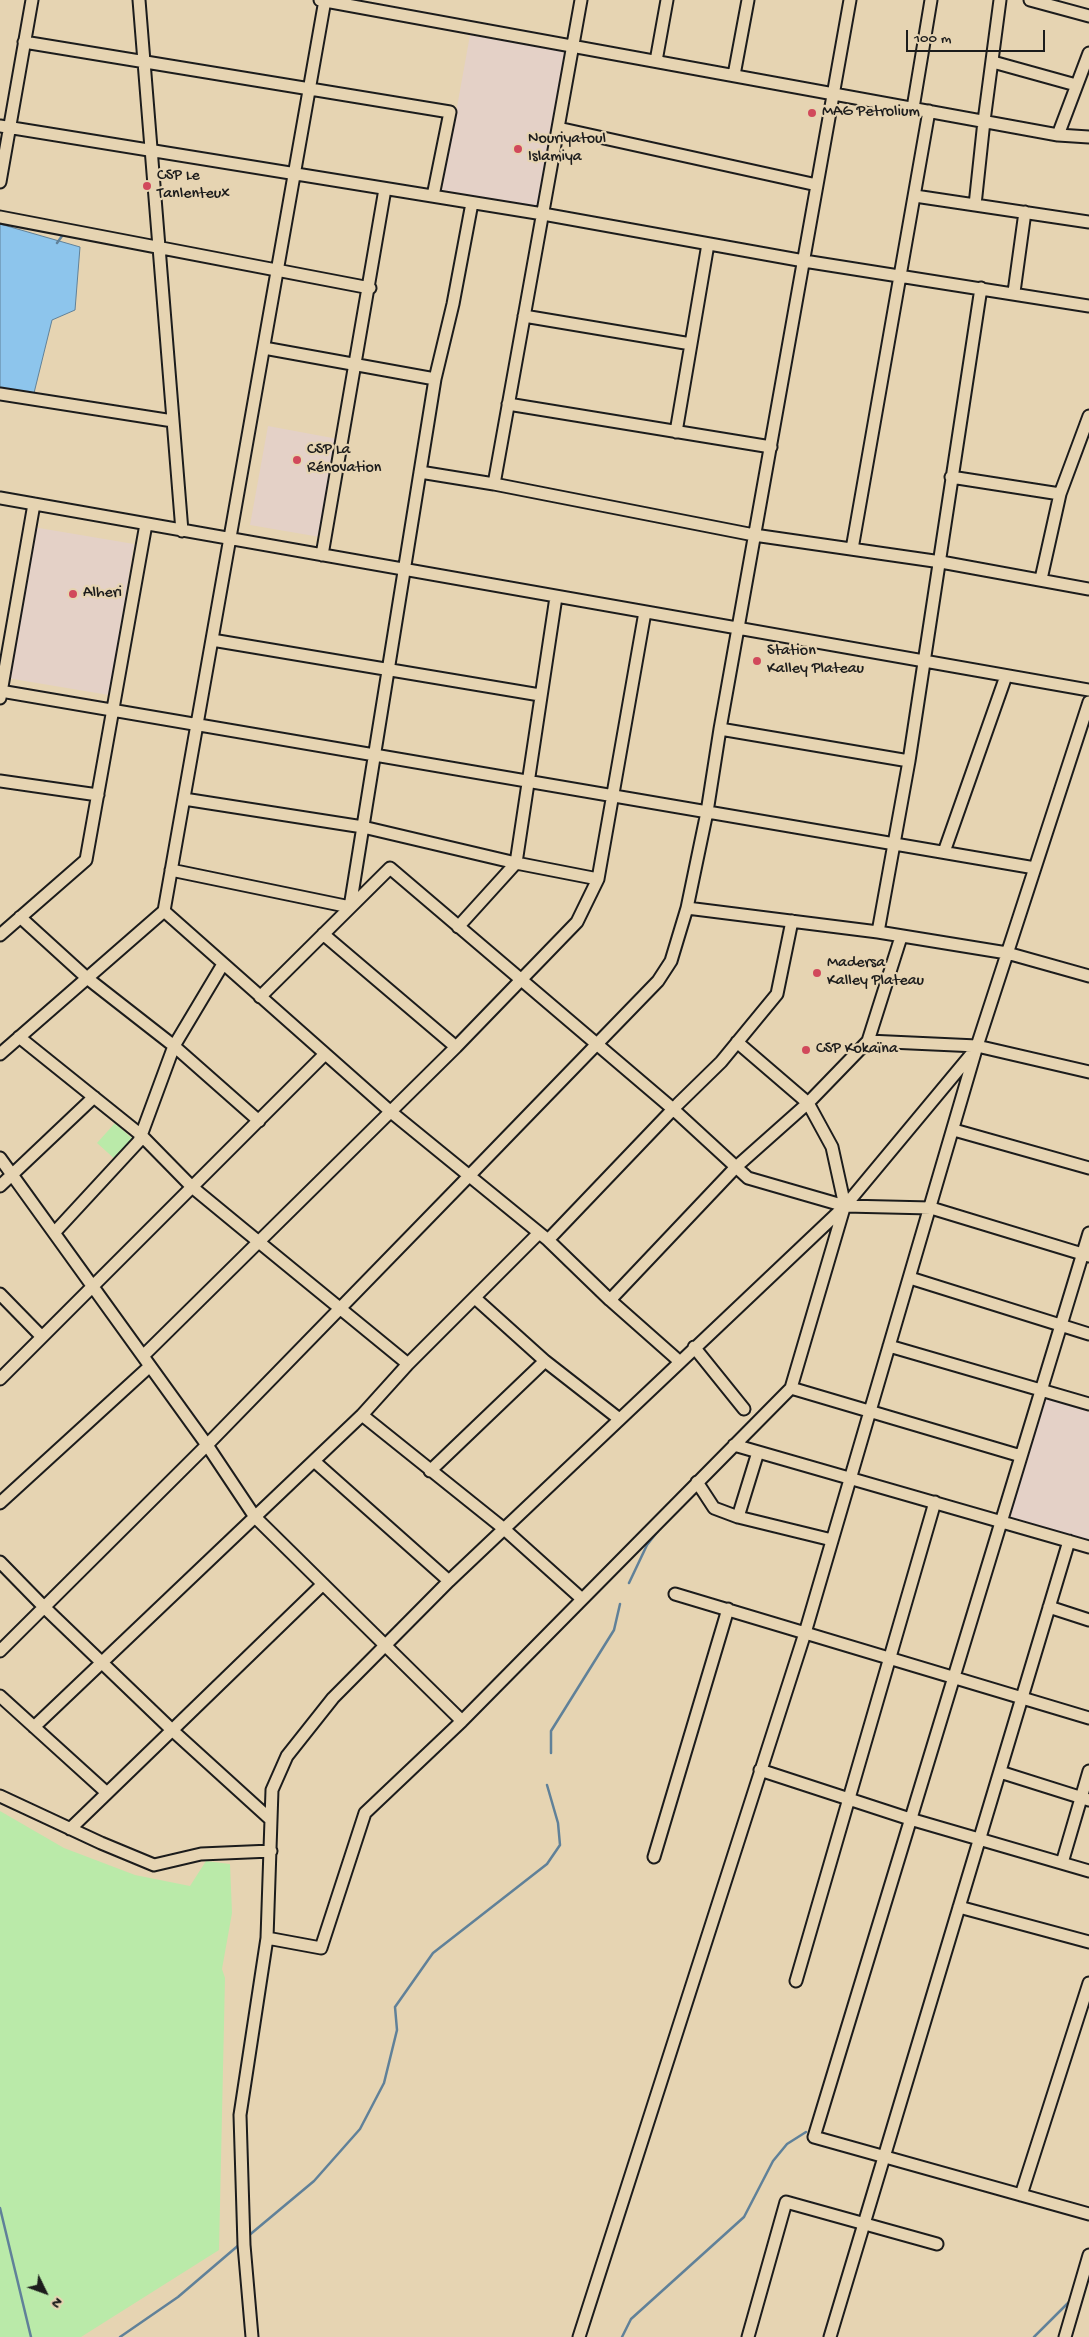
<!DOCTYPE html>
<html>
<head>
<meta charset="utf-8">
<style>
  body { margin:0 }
  #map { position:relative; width:1089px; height:2337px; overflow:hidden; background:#e6d4b2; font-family:"Gochi Hand",sans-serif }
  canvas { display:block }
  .north { position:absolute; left:20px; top:2267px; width:50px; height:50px; -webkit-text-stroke:4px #e6d4b2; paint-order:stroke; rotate:132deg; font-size:14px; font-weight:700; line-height:20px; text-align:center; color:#1c1c1c }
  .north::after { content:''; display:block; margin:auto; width:18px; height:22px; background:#1c1c1c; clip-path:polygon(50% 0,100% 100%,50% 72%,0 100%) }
  .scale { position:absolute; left:906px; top:30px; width:139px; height:22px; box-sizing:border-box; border:2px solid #1c1c1c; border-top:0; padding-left:6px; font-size:15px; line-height:18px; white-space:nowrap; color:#1c1c1c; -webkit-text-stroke:4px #e6d4b2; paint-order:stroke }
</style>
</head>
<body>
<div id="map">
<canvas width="1089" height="2337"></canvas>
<div class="north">N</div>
<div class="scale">100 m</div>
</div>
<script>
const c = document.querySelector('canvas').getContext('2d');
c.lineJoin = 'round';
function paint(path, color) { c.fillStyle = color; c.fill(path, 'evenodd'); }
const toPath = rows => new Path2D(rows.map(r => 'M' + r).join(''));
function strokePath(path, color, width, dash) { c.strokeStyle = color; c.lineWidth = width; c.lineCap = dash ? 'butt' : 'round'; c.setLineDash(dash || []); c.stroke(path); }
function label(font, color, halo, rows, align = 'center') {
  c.font = font + ' "Gochi Hand",sans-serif'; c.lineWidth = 4.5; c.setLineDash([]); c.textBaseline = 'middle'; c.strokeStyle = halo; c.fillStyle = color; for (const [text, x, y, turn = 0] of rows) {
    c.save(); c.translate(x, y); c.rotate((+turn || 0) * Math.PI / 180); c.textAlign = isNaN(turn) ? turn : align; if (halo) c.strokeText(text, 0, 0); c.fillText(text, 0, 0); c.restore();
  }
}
paint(toPath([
  [470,35,566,52,539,206,442,190],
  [268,426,338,439,320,537,250,525],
  [33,527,134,544,109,695,7,678],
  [1046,1398,1089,1412,1089,1542,1009,1518]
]), '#e4d1c7');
paint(toPath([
  [115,1123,135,1141,117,1161,97,1143],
  [0,1811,64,1848,135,1875,190,1886,206,1861,230,1864,232,1913,222,1969,225,1978,219,2250,81,2337,0,2337]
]), '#baeaa9');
const water = toPath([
  [0,224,80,247,75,310,52,320,34,393,0,389,0,224]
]);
paint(water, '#8dc5ec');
strokePath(water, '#608199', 1);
strokePath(toPath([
  [57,243,62,236],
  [629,1583,647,1545,661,1527],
  [551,1753,551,1731,614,1630,620,1604],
  [0,2208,31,2337],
  [247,2237,314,2181,360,2129,384,2083,397,2030,395,2007,433,1953,547,1864,560,1845,558,1823,547,1785],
  [120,2337,178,2297,240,2244],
  [622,2337,631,2319,744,2217,773,2161,787,2144,806,2132],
  [1034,2337,1070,2301]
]), '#608199', 2.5);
const minor = toPath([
  [139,0,182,531],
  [320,0,1058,135,1089,137],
  [1030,0,1089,16],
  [24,42,450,112,433,196],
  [656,61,667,0],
  [993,62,1076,85],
  [734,75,748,0],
  [913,108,931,0],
  [0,126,543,214,804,261,1089,306],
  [558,128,817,185],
  [1058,135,1089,53],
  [0,182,32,0],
  [915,196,1089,222],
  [975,205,984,121,1000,0],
  [0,217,370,288],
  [1014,292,1025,212],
  [524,316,691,344],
  [264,348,435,379],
  [0,394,173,421],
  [508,404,771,447],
  [676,432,708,244],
  [420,472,494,484,754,535,941,562,1089,589],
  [951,477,1060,494],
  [494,484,581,0],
  [0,498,1089,690],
  [852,549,929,111],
  [322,555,385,189],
  [1041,579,1060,494,1089,416],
  [212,640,540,695],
  [0,691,1035,868],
  [0,698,34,504],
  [720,729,909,761],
  [0,781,98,795],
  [184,799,363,827,516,863,598,879],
  [944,852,1006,676],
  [171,870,350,907,435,379,453,304,472,203],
  [687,908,878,932,1007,953,1089,976],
  [164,911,391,1112,548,1240,610,1300,679,1361],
  [20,917,87,978,174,1046,259,1121],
  [458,927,516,863,556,597],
  [878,932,909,761,981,288],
  [323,934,456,1047],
  [0,935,86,860,146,524],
  [260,997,390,868,673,1109,748,1178,845,1206],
  [19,1037,141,1135,192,1187,243,1229,408,1364],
  [868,1041,977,1046,1089,1072],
  [737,1042,808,1103,832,1147,845,1206,931,1208,1089,1256],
  [0,1054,164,911,325,0],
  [954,1130,1089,1168],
  [0,1158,207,1445,255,1517,462,1721],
  [0,1186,94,1097],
  [54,1233,139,1141,174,1046,223,964],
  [1089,1233,814,2137,1089,2214],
  [548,1240,678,1104,721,1062,777,994,792,921],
  [910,1278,1089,1334],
  [0,1294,42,1337],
  [475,1298,545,1361,618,1418],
  [610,1300,736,1167,808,1103,868,1041,901,937],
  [889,1346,1089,1404],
  [694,1347,744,1409],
  [143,1356,456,1047,577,922,598,879,645,612],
  [0,1379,325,1054],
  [791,1388,1021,1456],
  [362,1415,503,1528,582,1599],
  [734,1445,1089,1547],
  [314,1461,449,1581],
  [430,1471,545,1361],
  [697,1482,714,1508,738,1517,832,1540],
  [0,1503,150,1366],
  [738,1517,758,1452],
  [0,1562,44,1607,172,1730,270,1819],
  [675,1594,1089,1718],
  [1049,1607,1089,1620],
  [0,1651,207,1445,469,1176,658,981,671,961,687,908,707,812,720,729,850,0],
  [0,1696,107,1793],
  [34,1727,362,1415,408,1364,539,1233],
  [760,1770,910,1819,1089,1871],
  [1000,1772,1089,1800],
  [0,1796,101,1843,154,1865,201,1854,271,1851],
  [70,1829,323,1584],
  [654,1857,728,1609],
  [1062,1863,1089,1771],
  [959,1907,1089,1942],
  [267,1938,321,1948,365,1813,462,1721,791,1388,844,1208],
  [796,1981,935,1502],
  [1021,2195,1089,1983],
  [252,2337,244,2245,240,2115,267,1938,272,1790,287,1756,333,1698,449,1581,845,1206,974,1051],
  [579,2337,805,1633,977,1046,1089,702],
  [748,2337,786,2202,937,2244],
  [830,2337,1069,1541],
  [1065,2337,1089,2255]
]);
strokePath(minor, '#1c1c1c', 15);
strokePath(minor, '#e6d4b2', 11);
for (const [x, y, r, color] of [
  [812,113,5,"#d1495b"],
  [518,149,5,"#d1495b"],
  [147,186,5,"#d1495b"],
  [297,460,5,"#d1495b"],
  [73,594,5,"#d1495b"],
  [757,661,5,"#d1495b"],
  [817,973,5,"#d1495b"],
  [806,1050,5,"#d1495b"]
]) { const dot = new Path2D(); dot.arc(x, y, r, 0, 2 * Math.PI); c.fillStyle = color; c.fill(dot); strokePath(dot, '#e6d4b2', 2); }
label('16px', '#1c1c1c', '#e6d4b2', [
  ["MAG Petrolium",822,113],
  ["Nouriyatoul",528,140],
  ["Islamiya",528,158],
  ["CSP Le",157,177],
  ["Tanlenteux",157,195],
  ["CSP La",307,451],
  ["Rénovation",307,469],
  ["Alheri",83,594],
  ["Station",767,652],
  ["Kalley Plateau",767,670],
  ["Madersa",827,964],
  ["Kalley Plateau",827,982],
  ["CSP Kokaïna",816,1050]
], 'left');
</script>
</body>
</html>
